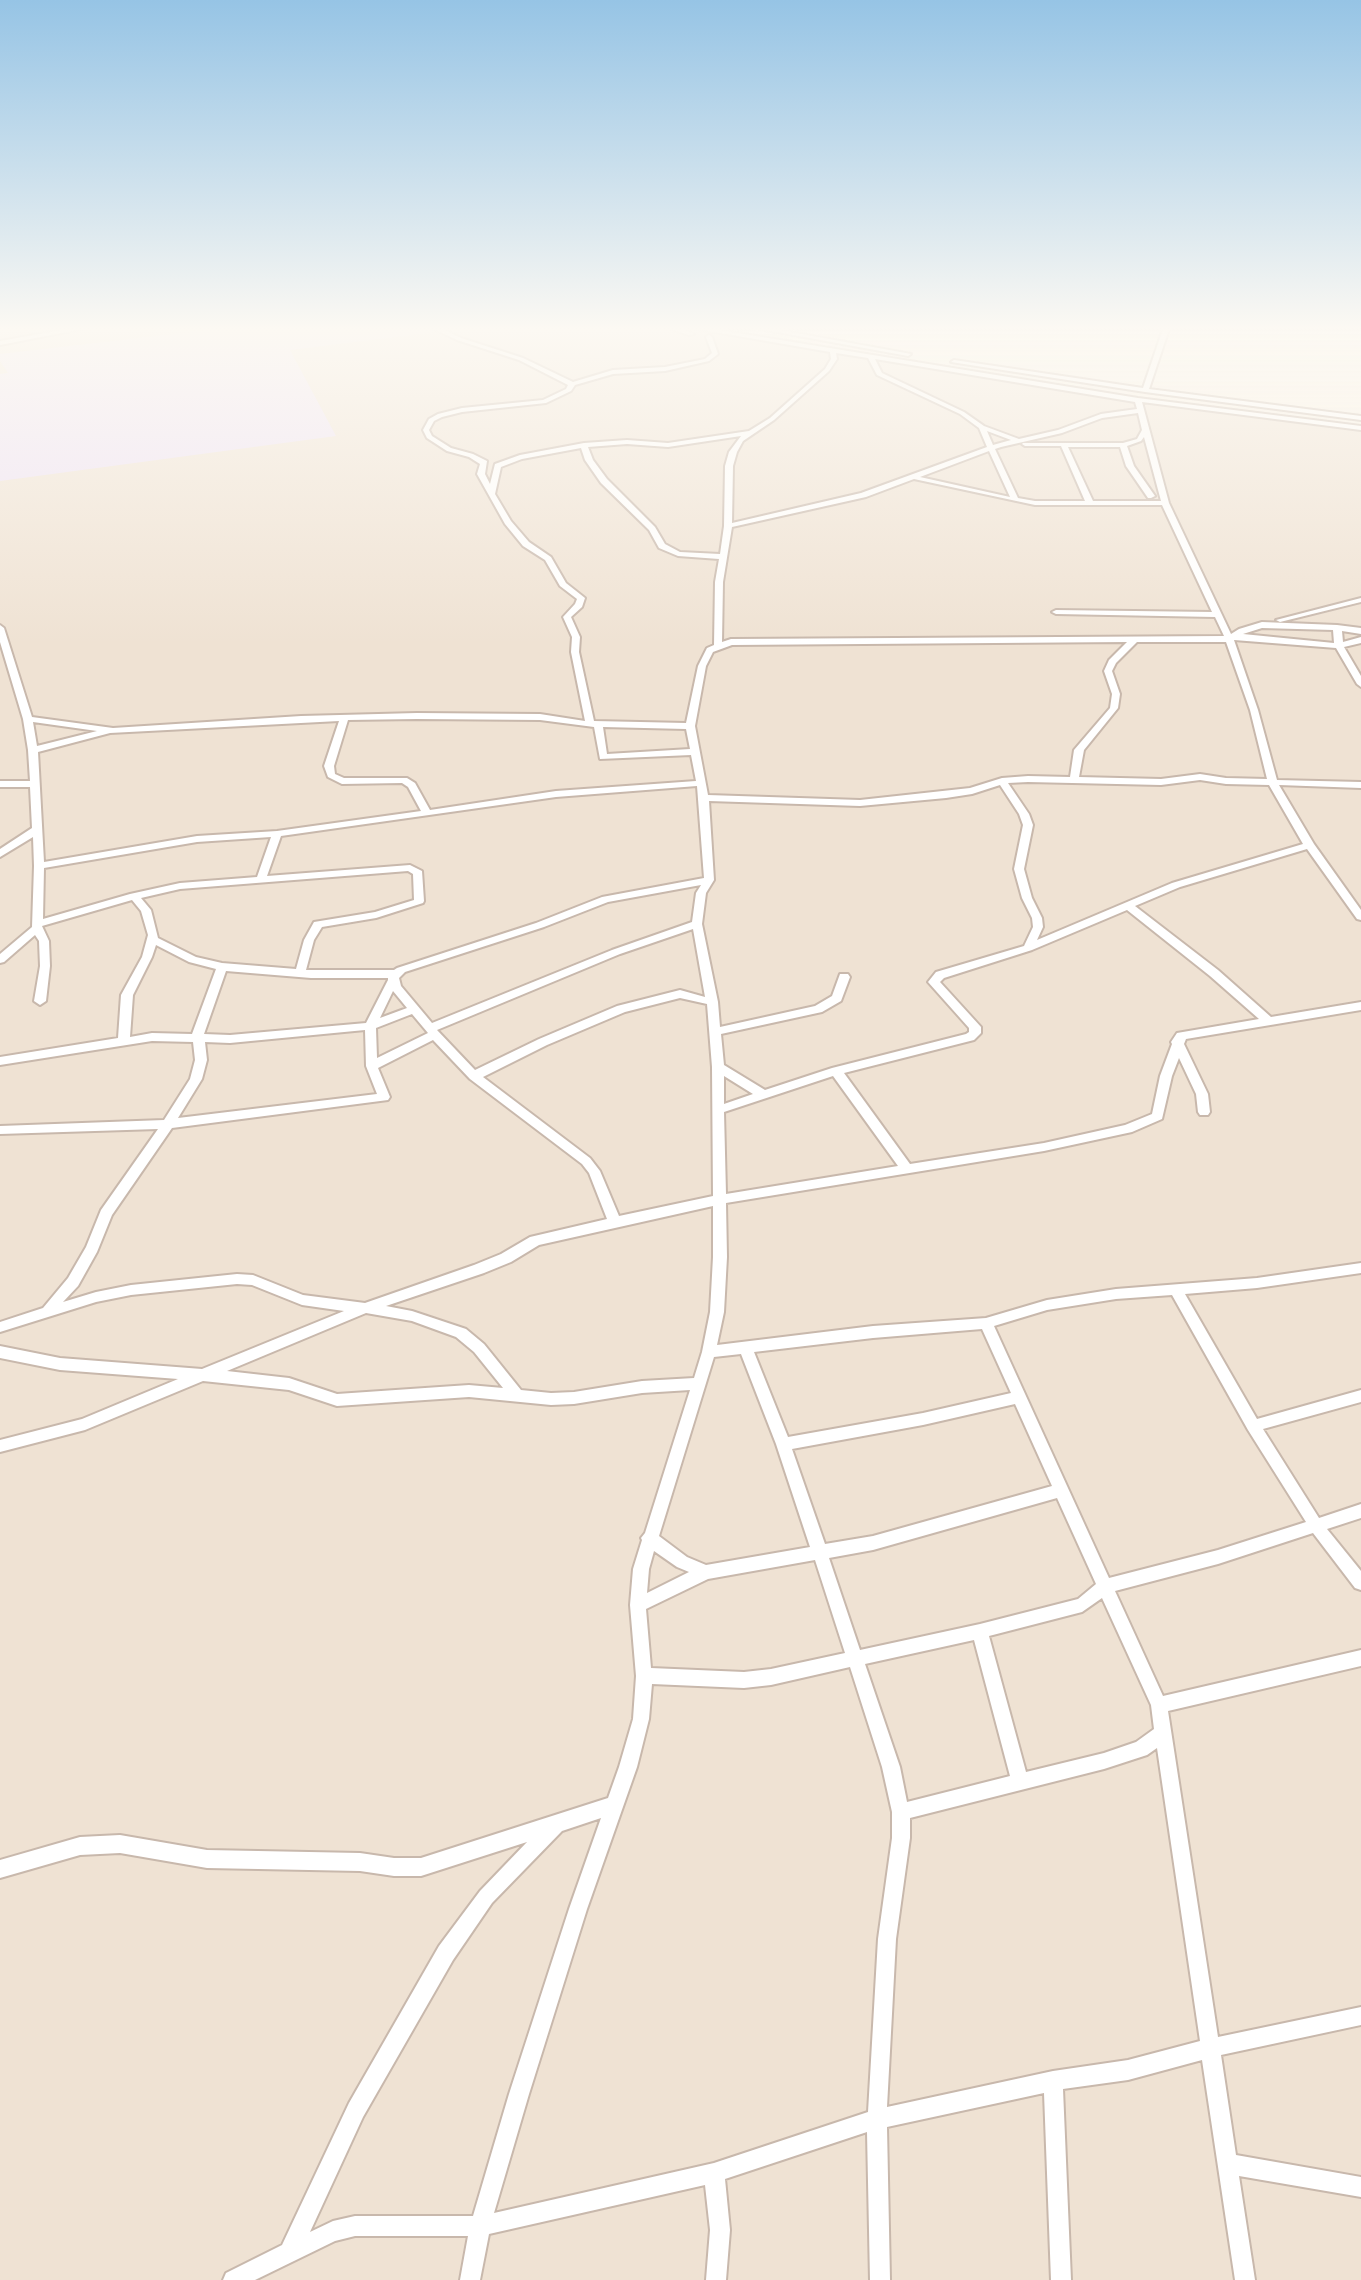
<!DOCTYPE html>
<html>
<head>
<meta charset="utf-8">
<style>
  body { margin:0 }
  canvas { display:block; background:#f9f1e4 }
</style>
</head>
<body>
<canvas width="1361" height="2280"></canvas>
<script>
const c = document.querySelector('canvas').getContext('2d');
c.lineJoin = 'round';
function paint(path, color) { c.fillStyle = color; c.fill(path, 'evenodd'); }
const toPath = rows => new Path2D(rows.map(r => 'M' + r).join(''));
function strokePath(path, color, width, dash) { c.strokeStyle = color; c.lineWidth = width; c.lineCap = dash ? 'butt' : 'round'; c.setLineDash(dash || []); c.stroke(path); }
paint(toPath([
  [0,326,683,326,1138,400,1361,428,1361,2280,0,2280]
]), '#efe2d3');
paint(toPath([
  [243,326,427,326,436,332,290,350,336,436,0,481,0,374,8,373,0,361,0,354]
]), '#ede1f5');
const minor = toPath([
  [84,326,97,326,0,345,0,341,84,326],
  [428,326,436,326,461,338,523,358,573,382,613,370,665,367,705,359,712,353,706,337,709,335,712,337,718,354,709,361,665,371,613,374,575,385,571,391,546,403,462,412,442,417,434,421,429,430,432,436,451,448,473,454,487,461,485,474,490,484,495,464,520,455,584,443,627,440,668,443,749,431,770,418,825,369,831,359,830,352,680,326,694,326,1138,398,1361,426,1361,430,1142,402,1169,503,1231,634,1239,629,1262,622,1337,625,1361,628,1361,634,1342,631,1343,642,1361,637,1361,643,1344,647,1361,676,1361,687,1357,684,1336,648,1234,640,1258,710,1277,780,1361,782,1361,788,1279,785,1314,844,1361,910,1361,920,1357,919,1307,849,1180,887,1135,906,1218,970,1271,1017,1361,1002,1361,1010,1186,1039,1184,1044,1208,1094,1210,1112,1208,1115,1200,1115,1198,1112,1196,1094,1179,1058,1172,1076,1162,1119,1132,1132,1044,1151,726,1203,727,1257,724,1312,717,1345,873,1326,986,1318,1047,1300,1116,1289,1257,1278,1361,1263,1361,1273,1257,1288,1185,1294,1257,1419,1361,1390,1361,1402,1263,1429,1319,1518,1361,1504,1361,1518,1327,1529,1361,1571,1361,1590,1355,1588,1313,1533,1218,1564,1115,1591,1163,1696,1361,1650,1361,1666,1168,1711,1218,2037,1361,2007,1361,2025,1221,2055,1236,2155,1361,2177,1361,2197,1239,2176,1255,2280,1235,2280,1202,2060,1128,2080,1063,2089,1071,2280,1051,2280,1044,2093,887,2127,890,2280,870,2280,867,2132,725,2179,730,2230,726,2280,706,2280,710,2230,705,2185,489,2234,480,2280,460,2280,468,2236,355,2236,335,2241,255,2280,223,2280,226,2273,282,2245,349,2103,439,1946,480,1891,527,1842,421,1876,394,1876,360,1871,207,1868,120,1853,80,1855,0,1878,0,1860,80,1837,120,1835,207,1850,360,1853,394,1858,421,1858,608,1798,619,1767,633,1719,636,1676,630,1605,633,1569,642,1540,641,1538,645,1533,690,1390,642,1393,574,1404,551,1405,469,1397,337,1406,289,1390,203,1381,85,1430,0,1452,0,1440,82,1419,178,1379,60,1370,0,1358,0,1346,60,1358,202,1369,344,1311,302,1305,252,1285,237,1284,131,1295,96,1302,0,1332,0,1322,43,1308,68,1278,86,1247,101,1210,158,1129,0,1134,0,1126,164,1120,190,1079,195,1060,193,1042,152,1041,0,1065,0,1057,118,1038,121,995,142,957,148,935,141,911,132,900,42,926,49,941,50,966,46,1001,40,1005,34,1001,40,966,39,941,35,935,4,962,0,963,0,954,32,927,34,866,33,837,0,857,0,849,32,828,30,787,0,787,0,781,30,781,28,750,23,719,0,642,0,625,4,628,32,717,113,728,301,716,417,713,540,714,585,721,571,652,572,637,563,617,575,604,577,599,560,586,545,560,523,546,505,524,477,474,480,464,469,457,447,451,427,438,423,430,429,419,438,414,462,408,543,400,566,389,568,385,519,360,457,340,428,326],
  [836,353,868,358,877,375,960,414,979,428,987,447,861,493,732,523,733,466,737,452,743,441,774,420,829,371,837,359,836,353],
  [875,359,1135,402,1137,409,1101,414,1058,430,1019,439,984,426,964,412,882,373,875,359],
  [1138,413,1142,430,1137,439,1123,443,1023,443,1022,444,1025,446,1061,446,1085,501,1035,501,1018,498,995,449,1001,447,1062,433,1102,418,1138,413],
  [987,431,1011,440,993,445,987,431],
  [741,436,729,452,725,466,724,526,720,554,680,552,665,544,655,527,607,479,593,460,588,447,627,444,668,447,741,436],
  [1144,437,1161,501,1093,501,1068,447,1120,447,1126,466,1148,498,1151,498,1155,496,1134,466,1127,446,1141,441,1144,437],
  [581,448,585,460,601,483,649,530,659,548,678,556,719,559,715,582,714,645,707,648,698,666,686,723,594,721,579,652,580,637,571,617,582,607,585,598,566,583,551,557,529,542,511,521,495,494,501,467,522,459,581,448],
  [989,451,1010,497,920,477,989,451],
  [914,479,1035,505,1162,505,1212,612,1056,610,1052,612,1056,614,1215,617,1224,636,731,639,722,642,723,582,732,527,866,497,914,479],
  [1262,628,1333,630,1334,643,1243,634,1262,628],
  [1127,642,1109,660,1104,671,1112,694,1110,708,1074,750,1070,777,1028,776,1002,778,970,788,860,800,708,795,695,726,706,666,713,652,732,645,1127,642],
  [1137,642,1226,642,1250,710,1267,779,1226,778,1200,774,1161,779,1079,777,1084,750,1118,708,1120,694,1112,671,1116,663,1137,642],
  [417,719,540,720,594,727,600,759,691,755,696,781,556,791,430,810,415,783,407,778,344,778,335,774,334,766,348,720,417,719],
  [339,721,324,766,328,777,342,784,402,783,408,787,421,811,277,831,197,836,44,862,38,752,110,733,339,721],
  [33,722,97,731,37,746,33,722],
  [603,727,686,729,690,749,607,754,603,727],
  [1200,780,1226,784,1269,785,1303,844,1172,883,1037,940,1043,927,1042,918,1032,898,1024,869,1033,825,1029,814,1008,783,1028,782,1161,785,1200,780],
  [1000,785,1019,814,1023,825,1014,869,1022,898,1032,918,1033,927,1024,946,936,972,928,982,969,1028,969,1032,966,1034,832,1068,765,1090,724,1065,721,1034,822,1012,841,1001,850,977,848,974,840,974,832,996,815,1006,720,1027,718,1002,702,924,706,893,714,880,709,801,860,806,946,798,972,794,1000,785],
  [697,786,704,878,602,897,536,923,397,968,394,970,306,970,314,940,322,927,376,918,423,903,424,901,422,871,410,865,267,876,281,836,556,797,697,786],
  [271,837,257,877,180,883,130,894,43,919,44,868,197,842,271,837],
  [408,871,413,874,414,900,375,912,314,922,304,940,296,969,222,963,196,957,158,938,151,910,141,898,180,889,408,871],
  [701,885,696,893,692,922,612,950,432,1023,401,986,399,978,405,972,544,927,608,902,701,885],
  [1127,910,1210,976,1259,1019,1177,1033,1171,1042,1172,1044,1160,1076,1152,1114,1125,1125,1044,1143,910,1164,844,1073,974,1040,981,1033,981,1027,940,982,944,978,1032,950,1127,910],
  [693,929,705,997,680,990,617,1006,539,1039,475,1070,437,1030,620,954,693,929],
  [156,945,189,962,216,969,192,1034,152,1033,130,1037,133,995,152,957,156,945],
  [226,971,311,978,388,978,388,980,366,1023,230,1035,204,1034,226,971],
  [393,991,407,1008,380,1018,393,991],
  [680,998,707,1004,712,1067,713,1196,619,1216,600,1171,590,1158,483,1077,547,1045,625,1012,680,998],
  [412,1014,428,1033,377,1058,376,1028,412,1014],
  [365,1030,366,1066,377,1094,178,1118,202,1079,207,1060,205,1042,230,1043,365,1030],
  [433,1040,470,1079,582,1164,589,1173,607,1219,530,1237,501,1254,474,1265,365,1303,303,1295,253,1275,237,1274,131,1285,96,1292,63,1302,78,1286,97,1252,112,1215,172,1128,388,1100,390,1097,378,1068,433,1040],
  [724,1076,753,1094,724,1104,724,1076],
  [833,1076,898,1166,726,1194,724,1112,833,1076],
  [713,1206,713,1257,710,1312,702,1352,694,1378,642,1381,574,1392,551,1393,521,1390,484,1344,466,1329,412,1311,386,1306,484,1273,511,1262,539,1245,713,1206],
  [1172,1295,1248,1430,1306,1522,1218,1550,1109,1578,994,1326,1047,1310,1116,1299,1172,1295],
  [366,1313,412,1321,456,1337,474,1352,503,1388,469,1385,337,1394,289,1378,227,1371,366,1313],
  [982,1329,1011,1393,923,1413,788,1437,754,1352,873,1338,982,1329],
  [741,1354,776,1444,810,1547,706,1565,687,1557,659,1536,714,1357,741,1354],
  [1015,1404,1052,1486,873,1536,825,1544,792,1449,923,1425,1015,1404],
  [1057,1498,1096,1584,1078,1599,980,1624,860,1650,829,1558,873,1550,1057,1498],
  [654,1551,677,1567,689,1572,647,1593,649,1569,654,1551],
  [815,1560,845,1653,771,1669,744,1672,651,1668,646,1609,708,1579,815,1560],
  [1102,1598,1151,1705,1154,1729,1136,1742,1104,1753,1026,1772,989,1636,1082,1612,1102,1598],
  [974,1640,1010,1776,907,1802,900,1767,865,1664,974,1640],
  [850,1667,882,1767,892,1812,892,1838,878,1939,868,2112,714,2163,494,2213,529,2094,587,1909,637,1767,649,1719,652,1684,744,1688,771,1685,850,1667],
  [1157,1748,1200,2041,1128,2060,1053,2071,887,2107,896,1939,910,1838,910,1818,1104,1769,1147,1755,1157,1748],
  [601,1818,569,1909,509,2094,473,2216,355,2216,333,2221,310,2232,363,2117,453,1960,492,1903,562,1831,601,1818],
  [663,326,672,326,694,334,689,335,663,326],
  [744,326,758,326,911,354,908,356,744,326],
  [1164,326,1170,326,1149,389,1361,416,1361,420,1145,392,951,362,954,360,1143,388,1164,326],
  [1361,598,1361,602,1280,622,1276,620,1361,598]
]);
strokePath(minor, '#c8b8ac', 4);
paint(minor, '#fff');
const sky = c.createLinearGradient(0, 0, 0, 645);
sky.addColorStop(0, '#96c4e5');
sky.addColorStop(0.51, '#fcf9f3');
sky.addColorStop(1, '#fcf9f300');
c.fillStyle = sky;
c.fillRect(0, 0, 1361, 645);
</script>
</body>
</html>
